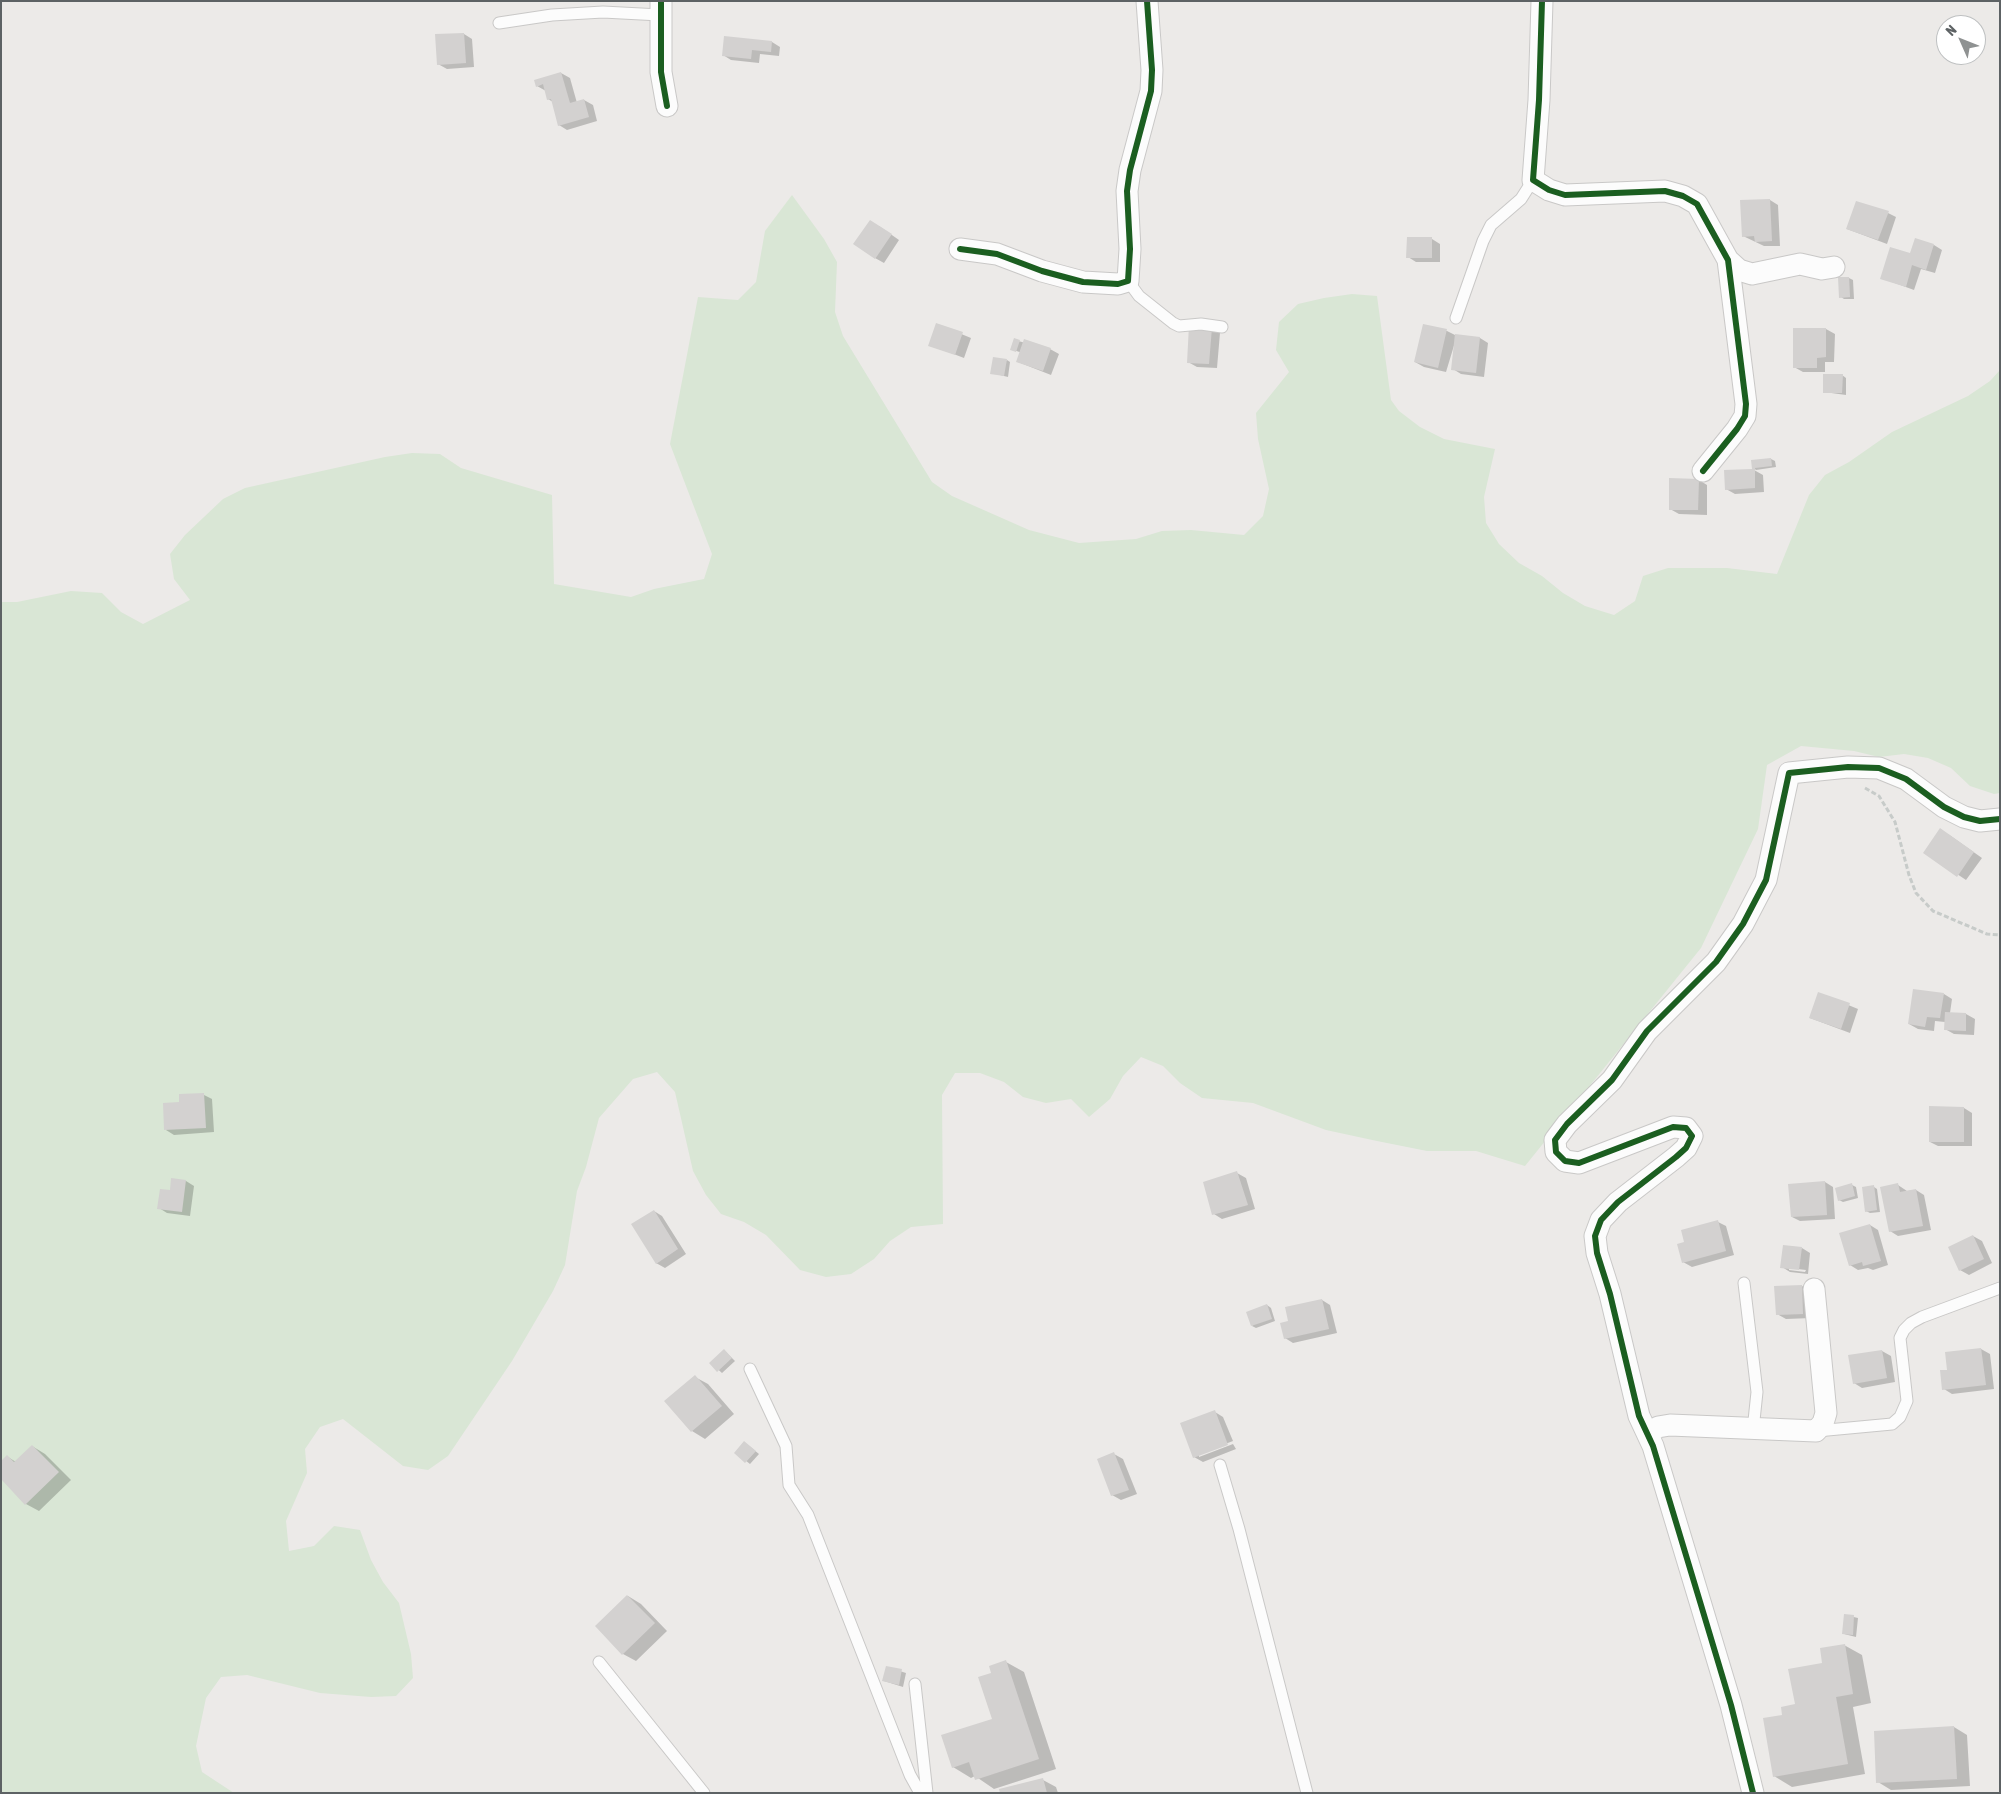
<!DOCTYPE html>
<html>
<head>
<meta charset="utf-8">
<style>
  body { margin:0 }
  #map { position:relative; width:2001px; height:1794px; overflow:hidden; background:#eceae8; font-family:"Asap Condensed",sans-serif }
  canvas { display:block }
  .frame { position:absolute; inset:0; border:2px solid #5d6264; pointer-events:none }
  .north { position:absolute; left:1936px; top:15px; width:50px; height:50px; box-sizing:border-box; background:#fff; border:1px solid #bec0c1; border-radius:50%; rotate:314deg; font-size:14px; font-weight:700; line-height:20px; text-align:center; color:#5d6264 }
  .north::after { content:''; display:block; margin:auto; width:18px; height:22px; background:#8f9292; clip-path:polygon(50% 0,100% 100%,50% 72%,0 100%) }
</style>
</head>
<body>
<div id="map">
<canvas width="2001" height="1794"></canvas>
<div class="frame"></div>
<div class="north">N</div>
</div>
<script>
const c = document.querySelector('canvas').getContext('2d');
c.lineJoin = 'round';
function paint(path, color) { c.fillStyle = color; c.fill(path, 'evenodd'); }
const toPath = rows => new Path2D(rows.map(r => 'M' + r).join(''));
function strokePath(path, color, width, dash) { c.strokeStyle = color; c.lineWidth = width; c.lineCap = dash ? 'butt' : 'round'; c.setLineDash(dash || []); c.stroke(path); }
paint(toPath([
  [792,195,824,239,837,262,835,312,843,336,932,482,952,496,1029,530,1079,543,1136,539,1162,531,1191,530,1244,535,1263,516,1269,489,1258,439,1256,413,1289,372,1276,350,1279,322,1298,304,1324,298,1352,294,1377,296,1391,400,1399,411,1420,427,1444,439,1495,449,1484,497,1486,523,1499,544,1519,563,1542,576,1563,593,1585,606,1614,615,1635,601,1643,576,1668,568,1727,568,1777,574,1809,495,1825,475,1849,462,1892,432,1968,396,1990,381,2000,370,2000,793,1994,794,1970,786,1951,768,1928,758,1904,754,1879,757,1854,751,1801,746,1767,765,1758,829,1701,948,1525,1166,1476,1151,1427,1151,1377,1141,1326,1130,1253,1103,1202,1098,1180,1083,1163,1066,1141,1057,1123,1076,1110,1099,1089,1117,1071,1099,1046,1103,1023,1097,1004,1082,980,1073,955,1073,942,1095,943,1224,911,1227,890,1241,874,1259,851,1274,826,1277,800,1270,766,1235,744,1222,721,1214,706,1195,693,1171,675,1092,657,1072,633,1079,599,1118,586,1167,577,1191,565,1265,553,1291,512,1361,448,1456,428,1470,403,1466,343,1419,320,1427,305,1449,307,1473,286,1521,289,1551,314,1546,334,1526,360,1530,371,1560,383,1582,399,1603,411,1654,413,1678,396,1696,371,1697,320,1693,247,1675,221,1677,206,1698,196,1746,202,1772,234,1793,1,1793,1,602,17,602,71,591,102,593,121,612,143,624,190,600,174,579,170,554,185,535,223,499,245,488,385,457,412,453,440,454,461,468,552,495,554,584,631,597,654,589,704,579,712,554,670,444,698,297,738,300,756,282,765,231]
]), '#d9e6d5');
paint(toPath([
  [464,34,472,39,474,67,447,69,438,64],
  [772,42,780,47,779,56,760,54,759,63,731,60,723,55],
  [561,73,570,78,577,103,584,100,593,105,597,121,567,130,559,125,553,102,548,99,546,91,537,86],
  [1770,200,1778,205,1780,246,1764,246,1743,236],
  [1888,213,1896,217,1887,244,1847,229],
  [879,226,899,240,884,263,875,258],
  [1432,239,1440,244,1440,262,1416,262,1408,257],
  [1934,245,1942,250,1935,273,1921,269,1914,290,1881,278,1911,255],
  [1849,278,1853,280,1854,299,1844,299,1841,297],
  [937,324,971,338,964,358,930,345],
  [1424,325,1447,331,1457,336,1480,338,1488,343,1484,377,1461,374,1453,369,1456,339,1446,372,1424,367,1415,362],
  [1211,328,1220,333,1217,368,1197,367,1188,362],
  [1795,329,1826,329,1835,334,1834,362,1825,362,1825,372,1803,372,1794,367],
  [1014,340,1050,349,1059,354,1051,375,1018,362,1022,353,1014,350],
  [1007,360,1010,362,1008,377,992,373],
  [1842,375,1846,378,1846,395,1824,392],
  [1771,459,1775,461,1776,467,1756,470,1753,467],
  [1754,470,1763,475,1764,492,1735,494,1726,489],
  [1699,480,1707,485,1707,515,1679,514,1670,509],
  [1948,834,1982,858,1966,880,1924,852],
  [1819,993,1858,1009,1850,1033,1810,1018],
  [1944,994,1952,999,1950,1013,1966,1014,1975,1019,1974,1035,1954,1034,1945,1029,1945,1022,1935,1021,1934,1031,1918,1029,1909,1024],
  [204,1095,212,1099,214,1132,174,1135,166,1130,181,1103],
  [1964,1108,1972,1113,1972,1146,1938,1146,1930,1142],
  [1237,1173,1246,1178,1255,1209,1222,1219,1214,1214],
  [172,1180,186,1181,194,1186,190,1216,167,1213,159,1208,171,1192],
  [1825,1182,1833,1187,1835,1219,1800,1221,1792,1217],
  [1852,1185,1856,1187,1858,1198,1843,1202,1839,1200],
  [1898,1185,1907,1191,1916,1190,1924,1195,1931,1230,1898,1236,1890,1231],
  [1874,1187,1877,1189,1880,1212,1870,1213,1866,1211],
  [654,1211,662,1216,686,1254,665,1268,656,1263],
  [1718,1222,1726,1226,1734,1255,1692,1267,1683,1262],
  [1870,1225,1878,1230,1888,1265,1873,1270,1868,1268,1858,1270,1850,1265],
  [1973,1236,1982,1241,1992,1263,1969,1275,1960,1270],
  [1802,1248,1810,1253,1808,1274,1790,1272,1782,1267],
  [1789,1268,1806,1270,1805,1272,1789,1270],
  [1802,1286,1810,1291,1812,1318,1786,1319,1777,1314],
  [1322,1300,1330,1305,1337,1333,1293,1343,1285,1338,1290,1322],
  [1267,1305,1271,1308,1275,1321,1256,1328,1252,1326],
  [1981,1349,1990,1354,1994,1389,1952,1394,1944,1389,1949,1371,1947,1354],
  [724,1350,735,1361,722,1373,711,1363],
  [1882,1351,1891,1356,1895,1382,1862,1388,1854,1383],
  [695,1377,708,1384,734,1414,705,1439,692,1431],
  [1215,1412,1223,1417,1233,1441,1199,1454,1199,1457,1233,1444,1236,1449,1203,1462,1194,1457],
  [748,1445,759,1454,750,1464,736,1453],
  [32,1446,45,1454,71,1480,39,1511,26,1504,8,1457,16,1462],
  [1114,1454,1123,1459,1137,1494,1121,1500,1112,1495],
  [628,1596,641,1604,667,1631,636,1661,623,1654,597,1626],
  [1845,1615,1858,1618,1856,1637,1844,1634],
  [1844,1645,1862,1655,1871,1703,1853,1707,1865,1774,1792,1787,1774,1776,1796,1705,1824,1664],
  [1006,1662,1024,1672,1056,1769,994,1789,975,1776,971,1778,953,1767,994,1720,993,1674],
  [887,1667,906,1673,903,1687,884,1681],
  [1954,1727,1967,1735,1970,1786,1891,1790,1878,1782],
  [1043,1780,1056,1787,1058,1793,1001,1793]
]), '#0003');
paint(toPath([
  [464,33,466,63,437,65,435,34],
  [724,36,772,41,771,52,752,50,751,59,722,56],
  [561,72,570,103,584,99,589,117,558,126,551,99,547,100,543,84,536,87,534,80],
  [1770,199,1772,241,1755,242,1754,236,1742,237,1740,200],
  [1856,201,1889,211,1878,240,1846,229],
  [870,220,892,234,875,259,853,244],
  [1407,237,1432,237,1432,258,1406,258],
  [1915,238,1934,244,1926,270,1912,265,1906,287,1880,279,1890,247,1910,253],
  [1838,277,1849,277,1850,297,1839,298],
  [936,323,963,332,955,355,928,346],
  [1423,324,1447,329,1438,368,1414,362],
  [1189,325,1212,327,1209,364,1187,363],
  [1793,328,1826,328,1826,357,1817,358,1817,368,1793,368],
  [1455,334,1480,337,1476,373,1451,370],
  [1014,338,1020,340,1016,352,1010,350],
  [1024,339,1051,348,1043,371,1016,362],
  [993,357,1007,359,1004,376,990,374],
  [1823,374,1843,374,1842,393,1823,393],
  [1771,458,1772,466,1755,468,1755,488,1725,490,1724,470,1752,469,1751,460],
  [1669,478,1699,479,1698,510,1669,510],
  [1940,828,1974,852,1957,877,1923,853],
  [1913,989,1944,993,1940,1018,1927,1017,1925,1027,1908,1024],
  [1818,992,1850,1003,1841,1029,1809,1018],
  [1945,1012,1966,1013,1966,1031,1944,1030],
  [204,1093,206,1128,164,1130,163,1103,179,1102,179,1094],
  [1929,1106,1964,1107,1964,1142,1929,1142],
  [1237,1171,1248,1205,1212,1215,1203,1182],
  [171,1178,186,1180,182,1212,157,1209,160,1189,170,1190],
  [1825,1181,1827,1215,1791,1217,1788,1184],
  [1852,1183,1855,1196,1838,1201,1835,1188],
  [1898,1183,1900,1192,1916,1189,1923,1226,1889,1232,1880,1187],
  [1874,1185,1877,1210,1865,1212,1862,1187],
  [654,1210,678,1249,656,1264,631,1224],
  [1718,1220,1726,1251,1682,1263,1677,1244,1684,1242,1681,1230],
  [1870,1224,1881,1261,1863,1266,1862,1262,1849,1266,1839,1233],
  [1973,1235,1984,1259,1959,1271,1948,1247],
  [1783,1245,1802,1247,1799,1270,1780,1268],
  [1802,1285,1803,1314,1776,1315,1774,1286],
  [1322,1299,1329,1329,1284,1339,1280,1323,1288,1321,1285,1307],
  [1267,1304,1272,1319,1251,1326,1246,1312],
  [1981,1348,1986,1385,1942,1390,1940,1370,1947,1370,1945,1352],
  [724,1349,732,1358,717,1372,709,1363],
  [1882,1350,1887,1378,1853,1384,1848,1355],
  [695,1375,722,1406,691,1432,664,1401],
  [1215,1410,1228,1445,1193,1458,1180,1423],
  [744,1441,756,1451,745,1463,734,1453],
  [32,1445,59,1472,25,1505,1,1479,1,1461,7,1455,14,1462],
  [1114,1452,1129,1490,1111,1496,1097,1459],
  [627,1595,655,1623,622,1655,595,1626],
  [1844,1614,1854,1615,1853,1635,1842,1634],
  [1845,1644,1853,1694,1836,1697,1848,1764,1773,1777,1763,1718,1782,1715,1781,1707,1795,1704,1788,1669,1822,1663,1820,1648],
  [1006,1660,1039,1759,975,1780,969,1762,952,1768,941,1735,992,1719,978,1677,991,1673,989,1666],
  [886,1666,902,1669,899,1685,882,1681],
  [1954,1726,1957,1779,1876,1783,1874,1731],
  [1043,1778,1047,1793,1000,1793,999,1789]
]), '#d3d1d0');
const service = toPath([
  [499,23,552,15,603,12,660,15],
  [1128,281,1139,296,1173,323,1179,326,1201,324,1222,327],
  [1456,318,1483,241,1491,225,1521,199,1533,180],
  [1744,1283,1757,1392,1753,1430],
  [750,1369,786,1446,789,1485,808,1515,910,1775,920,1793],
  [1817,1431,1892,1424,1900,1417,1907,1401,1900,1338,1904,1330,1911,1323,1922,1317,2000,1288],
  [1220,1465,1239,1529,1307,1793],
  [599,1662,704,1793],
  [915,1684,927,1793]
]);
const minor = toPath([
  [661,1,661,72,667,106],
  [1542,1,1539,100,1533,180,1549,190,1565,195,1665,191,1683,196,1697,204,1728,260,1746,404,1745,416,1737,429,1703,471],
  [960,249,997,254,1042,271,1083,282,1118,284,1128,281,1130,249,1127,191,1130,170,1151,91,1152,70,1147,1],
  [1728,260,1739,270,1752,274,1800,264,1822,269,1834,267],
  [1648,1434,1658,1427,1670,1425,1816,1431,1823,1423,1826,1413,1814,1289],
  [1753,1793,1731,1705,1701,1605,1653,1446,1639,1416,1610,1294,1597,1253,1595,1236,1601,1220,1618,1202,1676,1157,1686,1148,1692,1136,1686,1128,1673,1127,1579,1163,1565,1161,1556,1152,1555,1140,1567,1124,1612,1080,1647,1031,1716,962,1743,924,1766,880,1789,773,1848,767,1879,768,1906,779,1944,807,1964,817,1980,821,2000,819]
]);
strokePath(service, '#c9c8c7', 13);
strokePath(minor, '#c9c8c7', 23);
strokePath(toPath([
  [1865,788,1879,796,1895,822,1909,875,1916,893,1933,911,1987,934,2000,935]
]), '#c7cbc9', 3, [5, 2.5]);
strokePath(service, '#fcfcfc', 11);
strokePath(minor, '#fcfcfc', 21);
strokePath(toPath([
  [661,1,661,72,667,106],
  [1542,1,1539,100,1533,180,1549,190,1565,195,1665,191,1683,196,1697,204,1728,260,1746,404,1745,416,1737,429,1703,471],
  [960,249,997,254,1042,271,1083,282,1118,284,1128,281,1130,249,1127,191,1130,170,1151,91,1152,70,1147,1],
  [1753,1793,1731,1705,1701,1605,1653,1446,1639,1416,1610,1294,1597,1253,1595,1236,1601,1220,1618,1202,1676,1157,1686,1148,1692,1136,1686,1128,1673,1127,1579,1163,1565,1161,1556,1152,1555,1140,1567,1124,1612,1080,1647,1031,1716,962,1743,924,1766,880,1789,773,1848,767,1879,768,1906,779,1944,807,1964,817,1980,821,2000,819]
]), '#1b5e20', 6);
</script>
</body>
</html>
